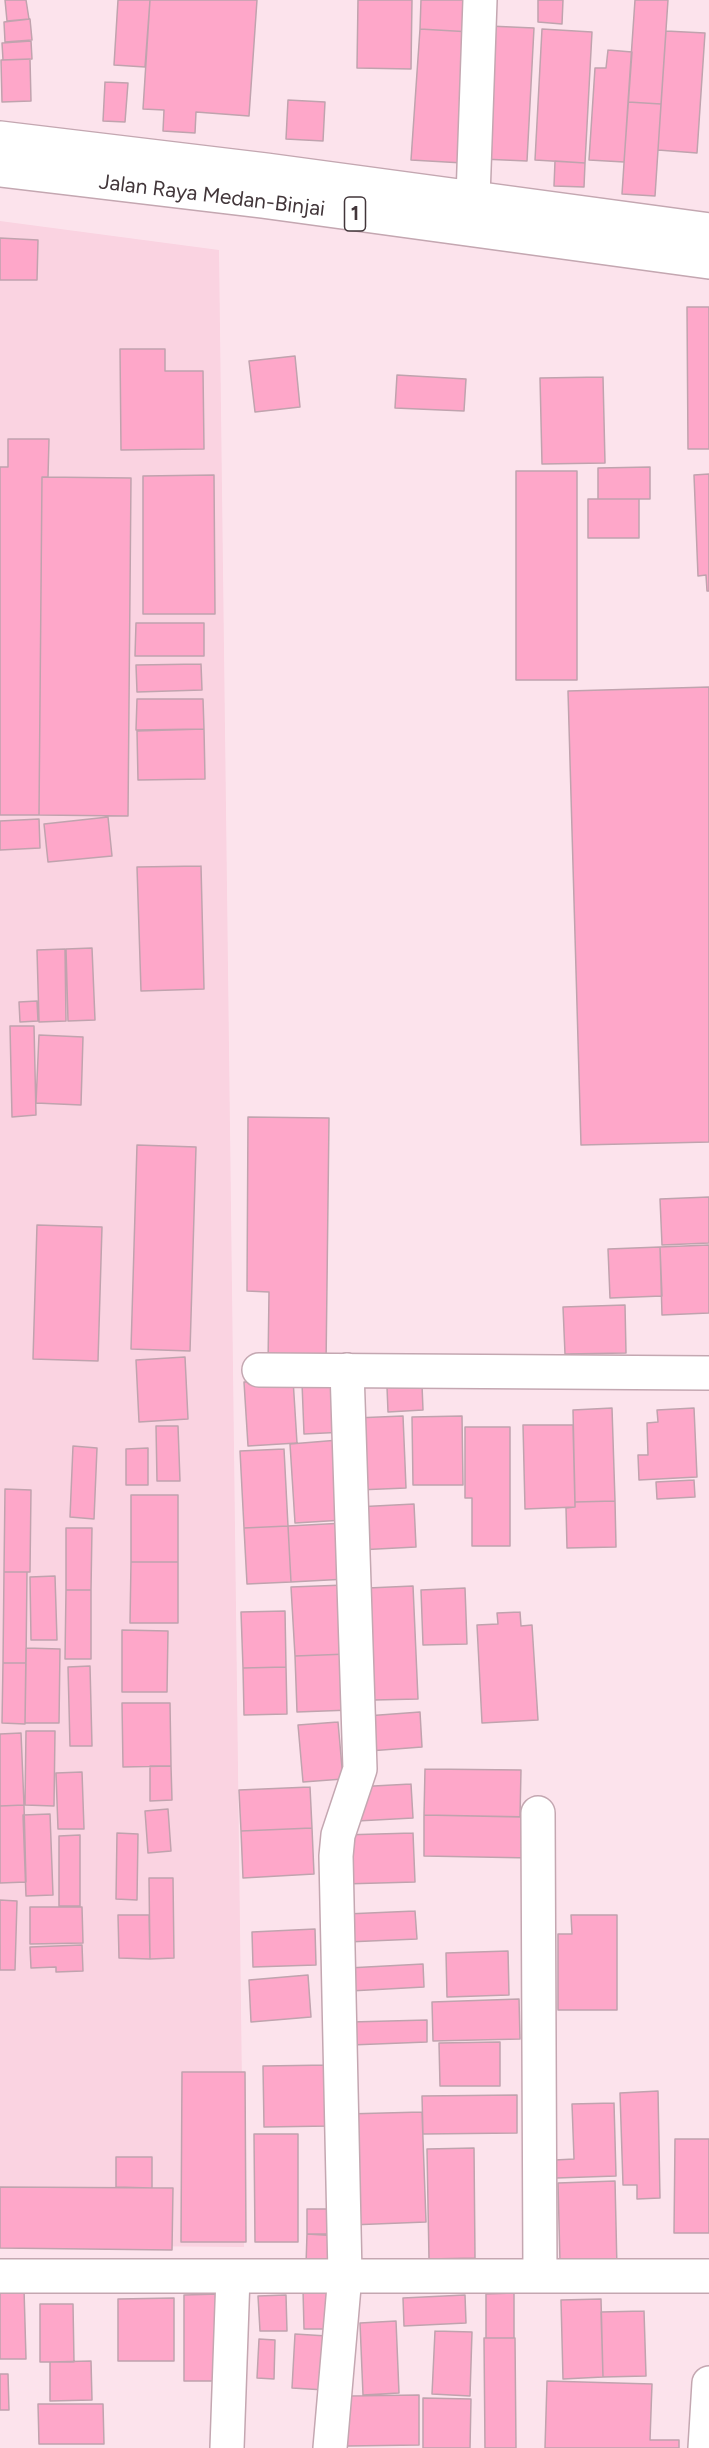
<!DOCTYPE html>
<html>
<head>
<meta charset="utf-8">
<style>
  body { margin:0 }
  canvas { display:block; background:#fce3ec }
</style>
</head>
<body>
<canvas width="709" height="2448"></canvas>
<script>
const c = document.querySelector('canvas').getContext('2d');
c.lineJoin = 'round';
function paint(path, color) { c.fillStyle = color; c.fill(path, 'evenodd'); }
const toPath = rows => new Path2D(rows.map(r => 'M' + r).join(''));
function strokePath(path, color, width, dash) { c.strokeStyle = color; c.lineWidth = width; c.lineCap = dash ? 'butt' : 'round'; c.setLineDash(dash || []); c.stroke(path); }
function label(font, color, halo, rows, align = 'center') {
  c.font = font + ' Figtree,sans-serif'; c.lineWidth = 4.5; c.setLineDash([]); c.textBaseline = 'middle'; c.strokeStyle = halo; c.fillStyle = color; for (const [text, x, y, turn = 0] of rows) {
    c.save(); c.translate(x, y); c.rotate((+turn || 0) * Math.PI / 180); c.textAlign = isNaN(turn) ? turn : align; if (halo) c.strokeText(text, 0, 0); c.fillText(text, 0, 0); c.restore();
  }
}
paint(toPath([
  [0,221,219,250,244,2247,0,2245]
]), '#fad3e1');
const building = toPath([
  [5,0,26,0,29,19,7,21,5,0],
  [118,0,150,0,145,67,114,65,118,0],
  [150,0,257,0,249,116,196,112,195,133,163,131,164,110,143,109,150,0],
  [358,0,412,0,411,69,357,68,358,0],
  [421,0,474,0,471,32,420,29,421,0],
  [538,0,563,0,562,24,538,22,538,0],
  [635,0,668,0,661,104,628,102,635,0],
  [30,19,32,40,5,42,4,22,30,19],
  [489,26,534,28,527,161,482,159,489,26],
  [420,29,471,32,463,163,411,160,420,29],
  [542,29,592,32,585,163,535,160,542,29],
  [666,31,705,33,697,153,658,150,666,31],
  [31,41,32,59,3,60,2,43,31,41],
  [608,50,632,52,624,162,589,160,595,68,606,68,608,50],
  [30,59,31,101,2,102,1,60,30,59],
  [105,82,128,83,125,122,103,121,105,82],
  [288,100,325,102,323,141,286,139,288,100],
  [628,102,661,104,655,196,622,194,628,102],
  [555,161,585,163,584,187,554,186,555,161],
  [0,238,38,240,37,280,0,280,0,238],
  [687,307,709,307,709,449,688,449,687,307],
  [120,349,165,349,165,371,203,371,204,449,121,450,120,349],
  [295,356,300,407,255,412,249,361,295,356],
  [397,375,466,379,464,411,395,408,397,375],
  [603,377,605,463,542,464,540,378,603,377],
  [8,439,49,439,48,477,42,477,39,815,0,815,0,467,8,467,8,439],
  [650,467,650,499,598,499,598,468,650,467],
  [516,471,577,471,577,680,516,680,516,471],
  [709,474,709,591,707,591,706,575,698,576,694,475,709,474],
  [214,475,215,614,143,614,143,476,214,475],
  [42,477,131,478,128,816,39,815,42,477],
  [588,499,639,499,639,538,588,538,588,499],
  [136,623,204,623,204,656,135,656,136,623],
  [201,664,202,690,137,692,136,665,201,664],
  [709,687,709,1142,581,1145,568,691,709,687],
  [137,699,203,699,204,729,136,730,137,699],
  [204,729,205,779,138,780,137,731,204,729],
  [108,817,112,856,48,862,44,824,108,817],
  [39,819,40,848,0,850,0,821,39,819],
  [201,866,204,989,141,991,137,867,201,866],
  [92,948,95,1020,68,1021,66,949,92,948],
  [65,949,66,1021,39,1022,37,950,65,949],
  [37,1001,38,1021,20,1022,19,1002,37,1001],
  [10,1026,34,1026,36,1115,12,1117,10,1026],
  [39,1035,83,1037,81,1105,36,1103,39,1035],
  [248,1117,329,1118,326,1366,268,1365,269,1292,247,1291,248,1117],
  [137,1145,196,1147,190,1351,131,1349,137,1145],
  [709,1197,709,1243,662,1245,660,1199,709,1197],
  [37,1225,102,1227,98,1361,33,1359,37,1225],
  [709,1245,709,1313,662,1315,660,1247,709,1245],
  [660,1247,662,1296,610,1298,608,1249,660,1247],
  [625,1305,626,1353,565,1354,563,1307,625,1305],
  [185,1357,188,1419,139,1422,136,1360,185,1357],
  [293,1379,297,1443,248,1446,244,1382,293,1379],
  [344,1382,346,1432,304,1434,302,1383,344,1382],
  [422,1385,423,1410,388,1412,387,1387,422,1385],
  [612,1408,615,1501,575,1502,573,1410,612,1408],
  [694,1408,697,1477,639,1480,638,1455,648,1455,647,1423,658,1422,657,1410,694,1408],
  [403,1416,406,1488,358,1490,355,1418,403,1416],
  [462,1416,463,1485,413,1485,412,1417,462,1416],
  [523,1425,573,1425,575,1507,525,1509,523,1425],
  [156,1426,178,1426,180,1481,157,1481,156,1426],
  [465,1427,510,1427,510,1546,472,1546,472,1498,465,1498,465,1427],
  [339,1440,344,1520,295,1523,290,1444,339,1440],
  [73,1446,97,1448,94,1519,70,1517,73,1446],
  [148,1448,148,1485,126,1485,126,1449,148,1448],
  [284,1449,288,1526,244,1528,240,1451,284,1449],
  [694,1480,695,1497,657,1499,656,1482,694,1480],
  [5,1489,31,1490,30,1572,4,1572,5,1489],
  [131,1495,178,1495,178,1562,131,1562,131,1495],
  [615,1501,616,1547,567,1548,566,1508,575,1507,575,1502,615,1501],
  [414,1504,416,1547,358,1550,356,1507,414,1504],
  [345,1523,347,1579,291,1582,288,1526,345,1523],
  [288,1526,291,1582,247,1584,244,1528,288,1526],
  [66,1528,92,1528,91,1590,66,1590,66,1528],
  [131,1562,178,1562,178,1623,130,1623,131,1562],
  [4,1572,27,1572,26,1663,3,1663,4,1572],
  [55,1576,57,1640,31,1640,30,1577,55,1576],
  [345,1585,348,1654,295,1656,291,1587,345,1585],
  [413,1586,418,1699,374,1700,368,1588,413,1586],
  [465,1588,467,1644,423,1645,421,1590,465,1588],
  [66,1590,91,1590,91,1659,65,1659,66,1590],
  [285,1611,286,1667,243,1668,241,1612,285,1611],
  [520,1612,521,1626,532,1625,538,1720,482,1723,477,1625,498,1624,497,1613,520,1612],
  [122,1630,168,1631,167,1692,122,1692,122,1630],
  [26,1648,60,1649,59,1723,25,1723,26,1648],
  [348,1654,351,1710,297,1712,295,1656,348,1654],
  [3,1663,26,1663,25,1724,2,1723,3,1663],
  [90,1666,92,1746,70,1746,68,1667,90,1666],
  [286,1667,287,1714,244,1715,243,1668,286,1667],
  [122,1703,170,1703,171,1766,123,1767,122,1703],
  [420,1712,422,1747,369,1751,366,1716,420,1712],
  [338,1722,343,1779,303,1782,298,1725,338,1722],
  [26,1731,55,1731,54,1806,25,1805,26,1731],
  [21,1733,24,1805,0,1806,0,1734,21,1733],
  [150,1766,171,1766,172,1800,150,1801,150,1766],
  [425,1769,521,1770,520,1817,424,1815,425,1769],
  [82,1772,84,1829,58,1829,56,1773,82,1772],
  [411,1784,413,1818,357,1821,355,1787,411,1784],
  [310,1787,312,1828,241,1831,239,1790,310,1787],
  [24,1805,26,1882,0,1883,0,1806,24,1805],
  [168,1809,171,1851,148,1853,145,1811,168,1809],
  [50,1814,53,1895,26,1896,23,1815,50,1814],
  [424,1815,533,1817,532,1858,424,1856,424,1815],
  [312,1828,314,1874,243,1878,241,1831,312,1828],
  [117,1833,138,1834,137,1900,116,1899,117,1833],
  [413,1833,415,1882,343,1884,342,1835,413,1833],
  [80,1835,80,1906,59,1906,59,1836,80,1835],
  [149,1878,173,1878,174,1958,150,1959,149,1878],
  [0,1900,17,1901,15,1970,0,1970,0,1900],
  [30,1907,82,1907,83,1943,30,1944,30,1907],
  [415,1911,417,1939,347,1942,346,1914,415,1911],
  [118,1915,149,1915,150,1959,119,1958,118,1915],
  [571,1915,617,1915,617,2010,558,2010,558,1934,572,1934,571,1915],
  [315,1929,316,1965,253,1967,252,1932,315,1929],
  [82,1945,83,1971,56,1972,56,1967,31,1968,30,1947,82,1945],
  [508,1951,509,1995,447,1997,446,1953,508,1951],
  [423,1964,424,1987,350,1991,348,1968,423,1964],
  [308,1975,311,2017,251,2022,249,1980,308,1975],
  [519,1999,520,2039,433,2041,432,2002,519,1999],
  [427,2020,427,2042,351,2045,351,2022,427,2020],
  [500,2042,500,2086,440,2086,439,2043,500,2042],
  [329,2065,330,2126,264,2127,263,2066,329,2065],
  [182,2072,245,2072,246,2242,181,2242,182,2072],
  [658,2091,660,2198,637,2199,637,2185,623,2185,620,2093,658,2091],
  [517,2095,517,2133,423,2134,422,2096,517,2095],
  [614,2103,616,2176,556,2178,555,2160,574,2159,572,2104,614,2103],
  [422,2112,426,2222,350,2225,346,2114,422,2112],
  [254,2134,298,2134,298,2242,255,2242,254,2134],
  [675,2139,709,2139,709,2233,674,2233,675,2139],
  [474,2148,475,2258,429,2259,427,2149,474,2148],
  [116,2157,152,2157,152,2188,116,2187,116,2157],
  [615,2181,617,2269,560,2262,558,2183,615,2181],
  [0,2187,173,2188,172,2250,0,2248,0,2187],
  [307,2209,339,2209,340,2234,307,2234,307,2209],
  [307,2234,339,2236,337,2267,306,2265,307,2234],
  [0,2289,24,2289,26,2359,0,2359,0,2289],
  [303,2290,335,2290,335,2329,304,2329,303,2290],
  [514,2293,514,2338,486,2338,486,2294,514,2293],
  [220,2294,220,2381,184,2381,184,2295,220,2294],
  [286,2295,287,2331,260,2331,258,2296,286,2295],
  [465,2295,466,2323,404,2326,403,2298,465,2295],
  [174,2298,174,2361,118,2361,118,2299,174,2298],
  [601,2299,603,2377,563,2379,561,2300,601,2299],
  [40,2304,73,2304,74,2362,40,2362,40,2304],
  [644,2311,646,2376,603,2377,601,2312,644,2311],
  [396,2321,399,2393,363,2395,360,2323,396,2321],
  [435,2331,472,2332,470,2396,432,2394,435,2331],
  [295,2334,327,2336,325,2390,292,2388,295,2334],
  [484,2338,515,2338,516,2448,485,2448,484,2338],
  [259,2339,275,2340,274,2379,257,2378,259,2339],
  [91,2361,92,2400,50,2401,50,2362,91,2361],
  [0,2374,8,2374,9,2410,0,2410,0,2374],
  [547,2381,652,2384,650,2440,679,2440,679,2448,545,2448,547,2381],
  [419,2395,419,2445,347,2446,347,2396,419,2395],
  [423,2398,471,2399,470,2448,423,2448,423,2398],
  [38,2404,103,2404,104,2444,39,2444,38,2404]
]);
paint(building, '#fea7c9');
strokePath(building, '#c0a3ae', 1.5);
const street = toPath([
  [473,197,480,0],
  [259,1370,709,1373],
  [538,1813,540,2276],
  [0,2276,709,2276],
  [227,2448,233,2276],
  [330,2448,345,2275,336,1856,338,1835,360,1769,347,1370],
  [705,2448,709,2383]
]);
const highway = toPath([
  [0,138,266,170,709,230],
  [0,170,263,201,709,262]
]);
strokePath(street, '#c4a7b1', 36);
strokePath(highway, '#c4a7b1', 36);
strokePath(street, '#fff', 33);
strokePath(highway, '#fff', 33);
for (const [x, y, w] of [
  [355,214,21]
]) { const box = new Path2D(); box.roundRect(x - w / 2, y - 17, w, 34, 4.5); c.fillStyle = '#fff'; c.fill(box); strokePath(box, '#42363a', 1.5); }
label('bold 20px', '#42363a', null, [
  ["1",355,214]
]);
label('21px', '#42363a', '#fff', [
  ["Jalan Raya Medan-Binjai",212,196,7]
]);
</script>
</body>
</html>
